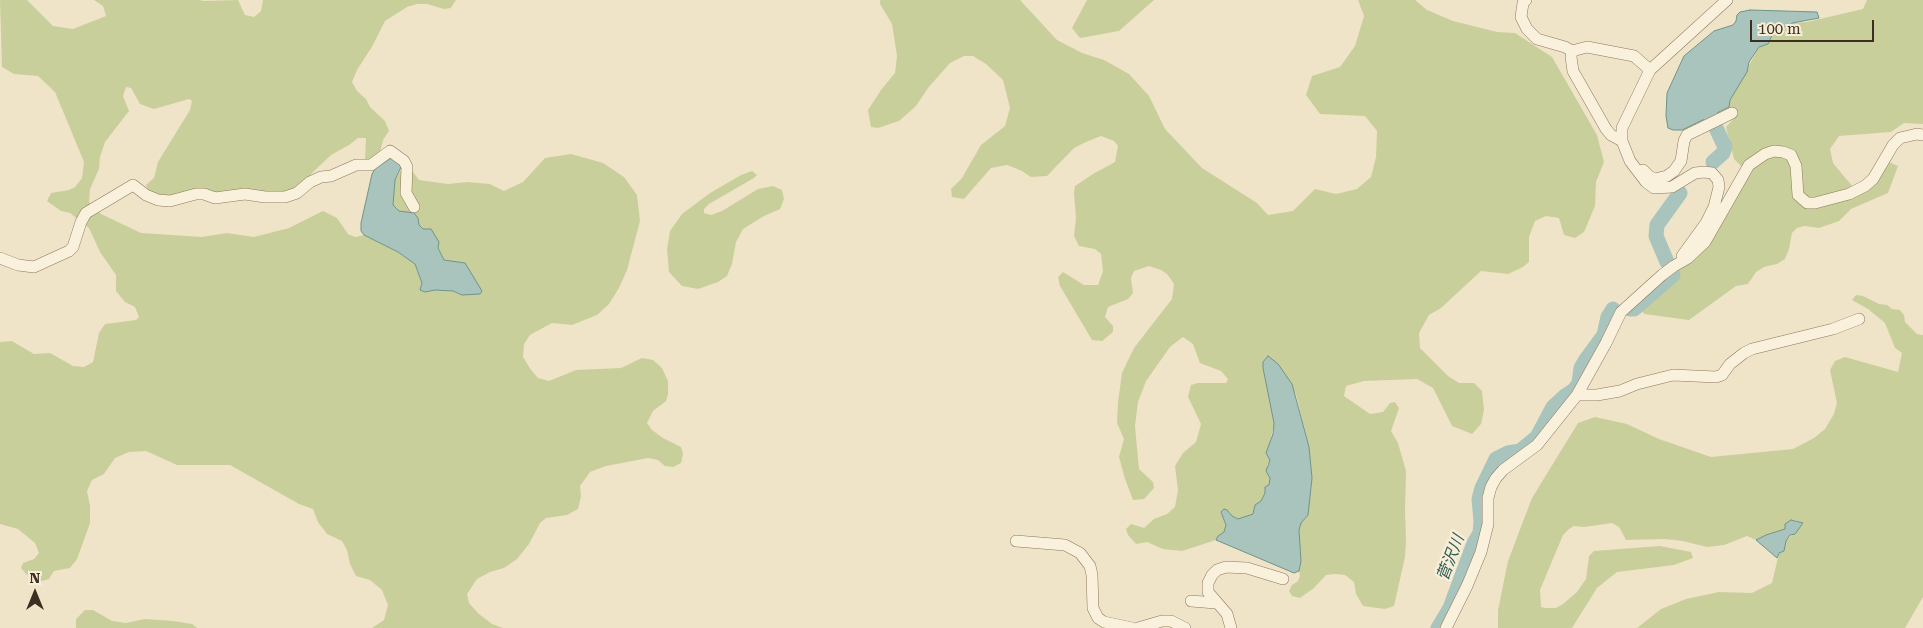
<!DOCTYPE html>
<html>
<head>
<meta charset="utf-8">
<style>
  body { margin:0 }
  #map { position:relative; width:1923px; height:628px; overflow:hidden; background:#f0e4c8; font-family:"Roboto Serif",serif }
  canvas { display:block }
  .north { position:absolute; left:10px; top:568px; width:50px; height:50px; -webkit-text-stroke:4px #f7eed8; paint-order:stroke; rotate:0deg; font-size:14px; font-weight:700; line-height:20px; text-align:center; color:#3d2e20 }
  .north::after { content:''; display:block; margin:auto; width:18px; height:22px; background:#3d2e20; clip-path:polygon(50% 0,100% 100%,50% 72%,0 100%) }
  .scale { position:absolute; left:1750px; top:20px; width:124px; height:22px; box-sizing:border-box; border:2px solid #3d2e20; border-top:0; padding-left:6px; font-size:15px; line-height:18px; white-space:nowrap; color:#3d2e20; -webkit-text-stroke:4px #f7eed8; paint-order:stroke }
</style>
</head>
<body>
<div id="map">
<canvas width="1923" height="628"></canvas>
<div class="north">N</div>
<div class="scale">100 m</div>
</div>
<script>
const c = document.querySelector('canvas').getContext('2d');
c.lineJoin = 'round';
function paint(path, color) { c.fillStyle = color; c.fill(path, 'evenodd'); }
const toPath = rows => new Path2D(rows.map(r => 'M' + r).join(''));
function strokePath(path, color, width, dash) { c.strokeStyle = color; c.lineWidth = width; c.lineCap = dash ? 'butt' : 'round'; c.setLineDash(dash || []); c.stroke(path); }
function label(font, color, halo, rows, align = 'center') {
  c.font = font + ' "Roboto Serif","Noto Sans JP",serif'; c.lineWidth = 5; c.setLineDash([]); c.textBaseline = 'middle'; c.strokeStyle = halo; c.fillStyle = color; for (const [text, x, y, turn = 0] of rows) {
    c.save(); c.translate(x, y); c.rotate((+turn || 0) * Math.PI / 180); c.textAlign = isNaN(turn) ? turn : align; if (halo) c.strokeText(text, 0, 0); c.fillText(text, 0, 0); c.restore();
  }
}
paint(toPath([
  [0,0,27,0,53,26,73,29,106,16,103,6,94,0,199,0,204,1,238,0,245,15,254,17,261,11,263,0,456,0,451,8,444,9,427,4,417,4,407,7,385,21,373,45,357,70,352,82,357,91,366,99,370,107,385,121,389,131,383,140,379,157,365,161,366,138,358,138,349,145,331,155,312,173,296,191,286,195,163,196,149,192,146,185,154,178,158,162,190,110,192,101,189,99,154,109,140,104,131,88,126,87,123,96,129,111,105,142,100,157,99,169,90,189,89,202,101,214,141,233,202,237,227,233,254,237,289,228,323,211,337,218,348,234,355,237,364,235,398,252,415,264,422,283,420,290,425,292,435,290,453,291,462,295,438,248,419,225,418,218,399,211,393,205,395,180,401,170,404,168,413,172,419,180,448,184,467,182,490,184,504,191,523,182,545,158,571,154,603,163,624,177,637,195,640,221,627,270,619,288,609,304,597,315,572,325,552,323,530,335,524,344,523,357,531,370,538,378,549,381,576,370,621,368,642,358,653,360,662,368,668,381,668,394,666,401,653,411,647,423,652,430,663,438,681,447,683,454,681,463,673,467,665,466,658,460,648,458,606,466,590,472,580,486,581,496,578,509,567,515,546,518,540,523,529,544,517,559,504,568,490,572,477,579,467,594,469,603,479,614,492,624,503,628,372,628,384,620,388,605,382,590,370,580,356,576,350,564,347,550,342,541,327,534,318,522,313,509,299,504,230,465,177,465,146,451,129,452,115,458,104,474,92,480,87,491,90,506,90,523,77,559,70,568,54,571,49,579,42,581,28,576,21,568,23,563,34,559,39,553,35,543,18,529,0,524,0,342,12,341,34,354,50,353,73,366,84,367,93,362,99,333,105,324,136,320,139,317,135,307,125,302,116,291,116,275,100,252,89,228,70,213,61,211,47,201,51,193,69,190,75,187,82,178,84,162,55,92,38,76,14,74,2,67],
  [880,0,1020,0,1057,40,1082,53,1104,60,1129,74,1149,96,1165,129,1202,168,1257,203,1268,215,1293,211,1315,189,1336,194,1357,189,1371,177,1376,157,1377,131,1365,116,1320,114,1306,95,1312,76,1340,67,1355,46,1364,16,1358,0,1415,0,1427,10,1453,21,1497,32,1515,33,1552,57,1597,135,1604,162,1596,182,1595,206,1584,232,1575,238,1564,235,1559,218,1546,216,1535,221,1529,237,1529,262,1523,267,1508,274,1481,271,1441,308,1429,315,1419,333,1420,348,1448,376,1459,383,1474,383,1482,391,1484,410,1481,424,1472,434,1452,426,1433,388,1417,379,1364,381,1346,386,1344,396,1370,414,1383,412,1390,403,1395,402,1399,408,1391,431,1398,443,1406,471,1405,511,1406,540,1405,557,1394,606,1385,609,1363,606,1356,594,1354,582,1345,575,1335,574,1326,575,1314,588,1300,598,1292,596,1289,591,1292,585,1298,581,1300,576,1299,571,1301,561,1299,530,1301,523,1308,515,1312,478,1309,447,1296,394,1278,364,1263,368,1274,423,1270,443,1270,460,1267,465,1270,478,1269,485,1265,487,1265,493,1261,501,1255,505,1253,514,1238,519,1232,516,1227,510,1221,512,1226,525,1224,532,1218,536,1216,540,1182,551,1163,549,1147,542,1136,544,1128,535,1126,529,1131,524,1144,528,1154,519,1167,514,1175,507,1178,490,1175,466,1183,453,1196,442,1201,424,1188,397,1191,385,1198,383,1226,383,1228,379,1221,371,1200,363,1193,344,1183,337,1170,347,1146,381,1138,402,1135,426,1139,469,1153,482,1154,488,1144,499,1133,500,1125,479,1119,457,1124,439,1117,423,1118,402,1122,373,1134,348,1172,299,1174,284,1167,274,1161,270,1149,266,1134,271,1131,278,1133,293,1128,299,1108,307,1105,317,1113,326,1113,332,1102,341,1092,340,1060,286,1058,277,1063,272,1084,285,1098,285,1103,271,1101,254,1095,249,1079,246,1074,236,1076,218,1074,194,1075,186,1093,174,1115,162,1118,146,1114,141,1101,136,1086,142,1074,148,1047,176,1031,177,1022,171,1007,165,991,168,964,199,952,197,951,189,962,178,981,145,1005,126,1010,108,1003,80,986,64,973,56,964,56,950,63,928,88,916,106,899,121,878,128,871,127,868,110,881,90,895,73,897,56,892,24,880,4],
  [1087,0,1154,0,1119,31,1080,38,1072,28],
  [1867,0,1923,0,1923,124,1904,123,1891,132,1839,136,1830,149,1833,163,1858,193,1873,187,1882,175,1889,162,1898,166,1888,193,1851,209,1839,221,1819,228,1804,226,1797,228,1792,233,1789,249,1785,259,1777,264,1764,267,1756,272,1748,284,1736,286,1689,320,1644,314,1641,308,1747,172,1734,159,1726,127,1737,115,1729,107,1730,100,1759,47,1768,44,1771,36,1780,27,1790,27,1792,23,1807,22,1863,9],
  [752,171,757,175,754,178,709,204,704,209,704,213,711,215,722,211,758,189,773,186,782,190,784,199,780,209,764,216,743,229,736,242,732,264,727,276,718,282,698,289,682,286,669,272,667,249,670,231,682,214,710,193,741,175],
  [1856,295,1863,296,1879,304,1887,305,1892,309,1900,310,1904,315,1905,322,1917,334,1923,335,1923,597,1905,628,1637,628,1661,609,1686,599,1719,592,1752,593,1772,583,1779,553,1784,551,1786,541,1803,524,1795,520,1785,529,1766,535,1756,540,1747,536,1724,545,1707,547,1683,541,1665,539,1626,540,1619,527,1612,523,1584,527,1574,526,1569,529,1563,535,1540,590,1541,607,1545,608,1556,608,1563,604,1577,592,1586,579,1589,556,1594,551,1660,546,1691,552,1693,558,1674,565,1617,572,1597,588,1572,628,1498,628,1498,610,1508,561,1532,498,1578,423,1595,417,1627,424,1659,439,1711,457,1793,449,1814,438,1825,429,1834,414,1837,403,1830,370,1835,361,1845,357,1898,372,1902,353,1895,348,1885,323,1868,309,1852,300],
  [85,610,93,610,112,621,126,623,145,619,173,621,192,624,197,628,76,628,76,619]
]), '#c9cf9b');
const water = toPath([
  [1750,10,1817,12,1819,18,1792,23,1790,27,1780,27,1774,31,1768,44,1759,47,1749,62,1747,72,1730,100,1729,107,1682,130,1673,130,1668,128,1666,116,1667,93,1684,56,1714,31,1733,25,1736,21,1737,15,1740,12,1750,10],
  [391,158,398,161,401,167,395,180,393,205,399,211,414,213,418,218,419,225,423,229,431,229,439,242,438,248,444,260,465,263,482,291,480,294,462,295,453,291,435,290,425,292,420,290,422,283,415,264,398,252,364,235,361,231,361,223,372,174,375,169,391,158],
  [1268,356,1278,364,1292,384,1309,447,1312,478,1308,515,1301,523,1299,530,1301,561,1299,571,1294,573,1216,540,1218,536,1224,532,1226,525,1221,512,1224,509,1227,510,1232,516,1238,519,1253,514,1255,505,1261,501,1265,493,1265,487,1269,485,1270,478,1266,471,1270,460,1266,453,1273,434,1274,423,1263,368,1263,362,1268,356],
  [1791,520,1803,523,1795,534,1790,535,1786,541,1784,551,1779,553,1777,558,1756,540,1766,535,1785,529,1785,524,1791,520]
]);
paint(water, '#a9c4bc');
strokePath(water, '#6f938a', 1);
strokePath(toPath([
  [1707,109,1725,147,1723,153,1713,162],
  [1667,262,1656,236,1657,225,1680,193],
  [1630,309,1634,309,1673,275,1672,273],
  [1438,628,1450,608,1474,543,1480,533,1481,521,1479,499,1482,488,1496,459,1508,453,1520,451,1537,437,1553,407,1565,396,1574,390,1579,383,1581,368,1585,361,1604,335,1608,317,1613,309]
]), '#a9c4bc', 15);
const minor = toPath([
  [1526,0,1523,3,1521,17,1527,29,1537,39,1565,47,1572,51],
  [1572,51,1571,57,1573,71,1606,129,1611,135,1622,141],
  [1572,51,1587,47,1634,56,1650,70],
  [1643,170,1649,176,1655,179,1667,176,1674,171,1681,161,1684,141,1687,135,1732,113],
  [1682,256,1706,223,1714,207,1719,187,1718,180,1712,173,1704,172,1695,173,1672,187,1654,188,1646,182,1630,161,1622,141,1622,128,1650,70,1727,0],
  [0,258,18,265,34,267,69,251,73,247,81,222,86,213,133,185,146,195,158,200,170,201,196,194,204,194,215,198,245,194,265,197,285,197,297,193,310,182,321,177,331,176,356,165,371,165,390,151,404,161,407,167,406,193,414,207],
  [1577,395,1597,395,1620,391,1637,384,1673,375,1716,377,1722,375,1730,364,1744,353,1752,349,1833,329,1859,319],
  [1016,541,1065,545,1080,553,1090,566,1092,575,1093,608,1098,618,1104,622,1132,628],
  [1191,601,1216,603],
  [1138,628,1162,621,1171,621,1185,628],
  [1231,628,1227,614,1208,592,1208,583,1212,575,1217,570,1226,567,1247,568,1283,579],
  [1446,628,1467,586,1481,552,1488,524,1488,498,1491,487,1496,478,1503,470,1537,445,1577,395,1606,343,1621,312,1662,275,1674,266,1688,258,1705,242,1749,165,1765,154,1774,151,1783,152,1791,155,1796,166,1798,195,1807,203,1815,203,1849,194,1865,186,1873,179,1893,145,1900,138,1917,134,1923,135]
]);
strokePath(minor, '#8d765c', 12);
strokePath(minor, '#faf1dc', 11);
label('italic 16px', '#2f5d5a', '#f7eed8', [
  ["菅沢川",1451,558,-69]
]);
</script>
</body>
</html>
